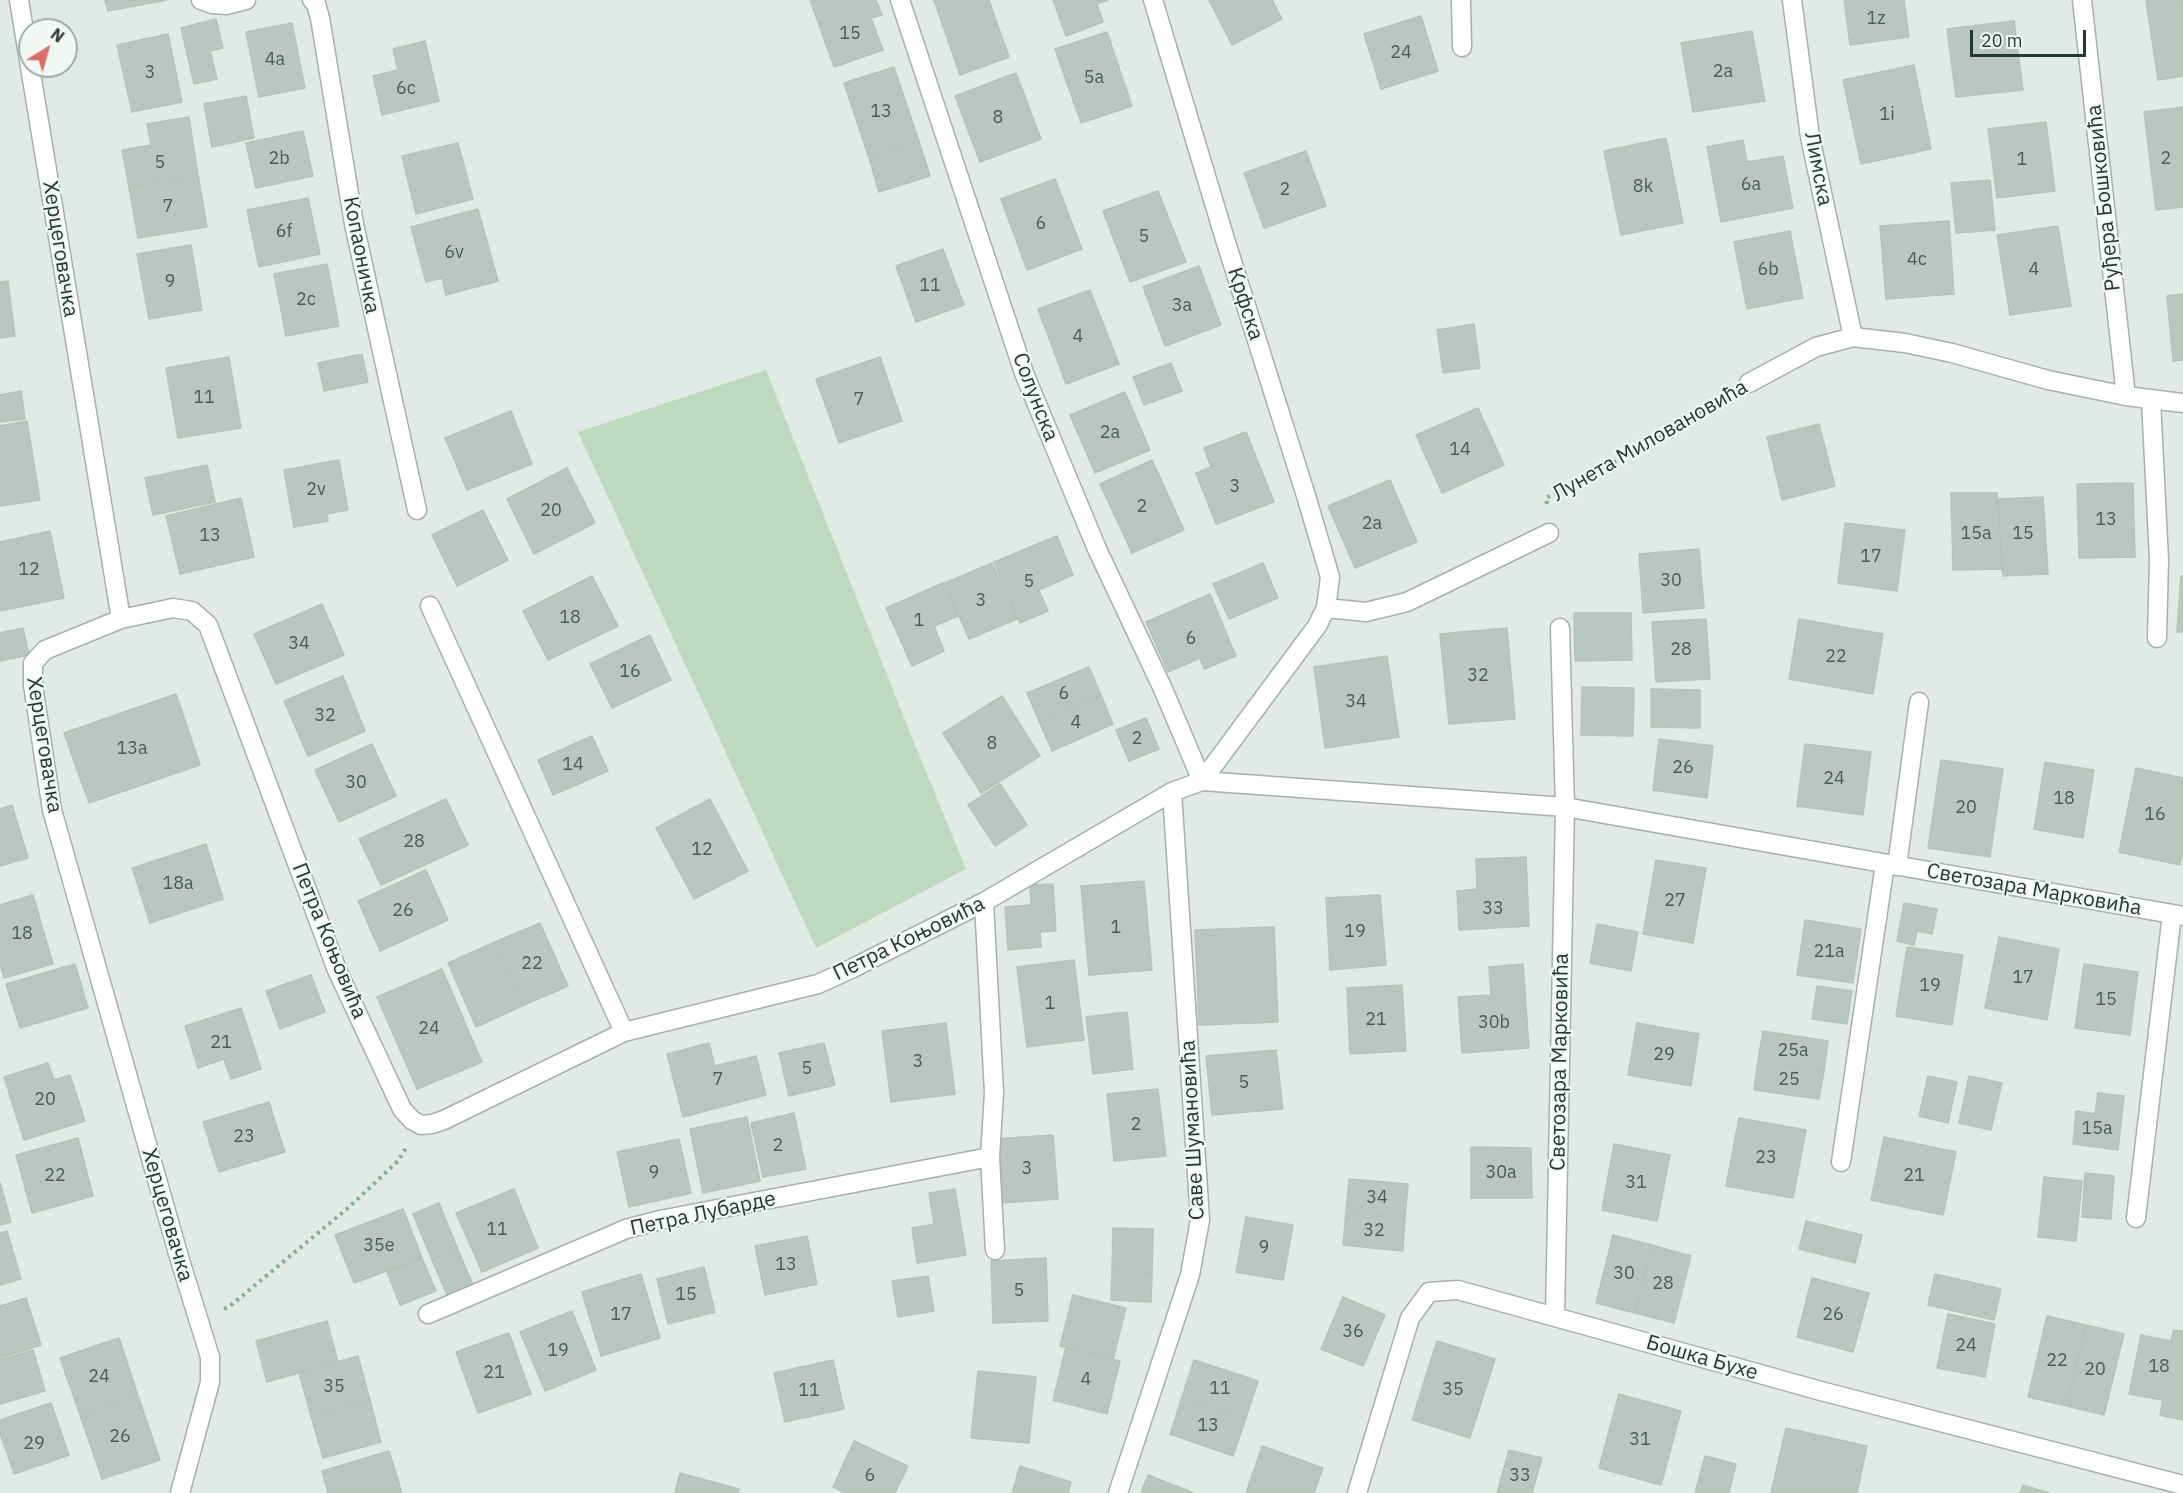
<!DOCTYPE html>
<html>
<head>
<meta charset="utf-8">
<style>
  body { margin:0 }
  #map { position:relative; width:2183px; height:1493px; overflow:hidden; background:#e1eae4; font-family:"IBM Plex Sans",sans-serif }
  canvas { display:block }
  .north { position:absolute; left:18px; top:18px; width:60px; height:60px; box-sizing:border-box; background:#f1f7f3; border:2px solid #9faba5; border-radius:50%; rotate:37deg; font-size:16px; font-weight:700; line-height:24px; text-align:center; color:#24392f }
  .north::after { content:''; display:block; margin:auto; width:21px; height:27px; background:#e16c68; clip-path:polygon(50% 0,100% 100%,50% 72%,0 100%) }
  .scale { position:absolute; left:1970px; top:30px; width:116px; height:27px; box-sizing:border-box; border:3px solid #24392f; border-top:0; padding-left:8px; font-size:18px; line-height:21px; white-space:nowrap; color:#24392f; -webkit-text-stroke:4px #f1f7f3; paint-order:stroke }
</style>
</head>
<body>
<div id="map">
<canvas width="2183" height="1493"></canvas>
<div class="north">N</div>
<div class="scale">20 m</div>
</div>
<script>
const c = document.querySelector('canvas').getContext('2d');
c.lineJoin = 'round';
function paint(path, color) { c.fillStyle = color; c.fill(path, 'evenodd'); }
const toPath = rows => new Path2D(rows.map(r => 'M' + r).join(''));
function strokePath(path, color, width, dash) { c.strokeStyle = color; c.lineWidth = width; c.lineCap = dash ? 'butt' : 'round'; c.setLineDash(dash || []); c.stroke(path); }
function label(font, color, halo, rows, align = 'center') {
  c.font = font + ' "IBM Plex Sans",sans-serif'; c.lineWidth = 4.5; c.setLineDash([]); c.textBaseline = 'middle'; c.strokeStyle = halo; c.fillStyle = color; for (const [text, x, y, turn = 0] of rows) {
    c.save(); c.translate(x, y); c.rotate((+turn || 0) * Math.PI / 180); c.textAlign = isNaN(turn) ? turn : align; if (halo) c.strokeText(text, 0, 0); c.fillText(text, 0, 0); c.restore();
  }
}
paint(toPath([
  [766,370,913,740,966,869,816,948,578,432]
]), '#bdd9be');
const building = toPath([
  [105,0,167,0,108,11,105,0],
  [810,0,876,0,882,15,871,18,883,50,834,67,810,0],
  [934,0,989,0,1009,57,960,75,934,0],
  [1053,0,1108,0,1097,4,1103,22,1066,36,1053,0],
  [1209,0,1272,0,1282,19,1232,45,1209,0],
  [1844,0,1904,0,1909,37,1850,45,1844,0],
  [2152,0,2183,0,2183,76,2158,80,2146,1,2152,0],
  [1421,16,1438,71,1381,89,1364,34,1421,16],
  [216,19,223,48,210,51,217,79,194,84,181,28,216,19],
  [2014,21,2023,90,1956,97,1947,29,2014,21],
  [292,23,305,88,259,97,246,32,292,23],
  [1752,31,1765,101,1693,112,1681,43,1752,31],
  [1107,32,1132,106,1081,123,1055,49,1107,32],
  [168,34,182,102,132,112,117,45,168,34],
  [425,41,439,101,382,115,373,76,398,70,393,49,425,41],
  [1914,65,1931,149,1861,164,1843,80,1914,65],
  [894,67,919,141,869,158,844,83,894,67],
  [1016,73,1041,139,980,162,955,96,1016,73],
  [246,96,254,138,212,147,204,104,246,96],
  [2183,107,2183,207,2156,210,2144,112,2183,107],
  [189,117,198,175,129,187,122,150,151,145,147,124,189,117],
  [2046,122,2055,191,1997,198,1988,129,2046,122],
  [303,131,313,176,256,188,246,143,303,131],
  [1666,138,1683,223,1621,235,1604,151,1666,138],
  [1743,140,1747,162,1783,156,1793,208,1721,222,1707,147,1743,140],
  [919,141,930,176,879,192,869,158,919,141],
  [458,143,473,199,416,214,402,156,458,143],
  [1306,151,1326,206,1264,228,1244,173,1306,151],
  [198,175,207,227,138,238,129,187,198,175],
  [1055,179,1082,249,1027,270,1001,199,1055,179],
  [1990,180,1995,230,1956,233,1951,183,1990,180],
  [1158,191,1186,262,1130,282,1103,211,1158,191],
  [308,198,320,254,259,267,247,210,308,198],
  [478,209,498,281,446,295,442,278,426,282,411,227,478,209],
  [1949,221,1954,294,1886,299,1880,226,1949,221],
  [2058,226,2071,306,2010,315,1997,235,2058,226],
  [1790,231,1803,298,1747,309,1734,242,1790,231],
  [191,245,202,310,149,319,137,254,191,245],
  [943,249,964,305,916,322,896,266,943,249],
  [327,264,339,326,286,336,274,274,327,264],
  [1199,266,1221,325,1165,346,1143,287,1199,266],
  [8,281,15,336,0,338,0,282,8,281],
  [1090,290,1119,364,1066,384,1038,309,1090,290],
  [2183,294,2183,360,2173,361,2167,296,2183,294],
  [1474,324,1480,368,1443,373,1437,330,1474,324],
  [362,354,368,382,324,391,318,363,362,354],
  [229,357,241,428,178,438,166,368,229,357],
  [880,357,902,421,839,443,816,379,880,357],
  [1171,363,1182,391,1144,405,1133,377,1171,363],
  [21,391,25,419,0,422,0,395,21,391],
  [1125,392,1150,450,1095,473,1070,415,1125,392],
  [1478,408,1504,465,1442,493,1416,435,1478,408],
  [511,411,532,464,467,490,445,438,511,411],
  [27,421,40,500,0,506,0,426,27,421],
  [1819,424,1835,486,1782,500,1767,437,1819,424],
  [1246,432,1274,502,1216,524,1196,473,1211,467,1204,448,1246,432],
  [339,460,348,510,327,514,328,521,294,527,284,470,339,460],
  [1152,460,1184,530,1132,553,1100,484,1152,460],
  [207,465,215,502,153,515,145,478,207,465],
  [567,468,595,523,534,554,507,499,567,468],
  [1390,480,1417,542,1355,568,1328,506,1390,480],
  [2133,483,2135,557,2079,558,2077,484,2133,483],
  [1951,493,1997,493,2002,569,1953,570,1951,493],
  [2043,497,2048,574,2003,576,1998,499,2043,497],
  [241,498,254,557,180,574,166,516,241,498],
  [483,510,508,560,457,586,432,535,483,510],
  [1845,523,1905,530,1897,591,1838,583,1845,523],
  [50,531,64,598,0,611,0,542,50,531],
  [1057,536,1073,575,1039,590,1048,611,1020,623,994,562,1057,536],
  [1699,549,1704,608,1643,613,1639,554,1699,549],
  [992,563,1017,619,969,639,945,583,992,563],
  [1263,563,1278,598,1229,619,1213,584,1263,563],
  [592,576,618,626,548,660,523,611,592,576],
  [2181,576,2183,576,2183,632,2177,632,2181,576],
  [943,583,958,616,934,626,944,651,912,666,886,608,943,583],
  [1210,594,1236,656,1204,669,1200,658,1168,672,1146,622,1210,594],
  [322,604,344,655,276,684,254,634,322,604],
  [1574,613,1631,613,1632,660,1575,661,1574,613],
  [1706,619,1710,679,1656,682,1652,622,1706,619],
  [1799,619,1883,634,1873,694,1789,679,1799,619],
  [23,628,29,655,0,661,0,633,23,628],
  [1507,628,1515,719,1449,724,1440,634,1507,628],
  [650,635,671,680,612,708,590,664,650,635],
  [1387,656,1399,737,1325,748,1314,667,1387,656],
  [1089,667,1101,695,1039,721,1027,693,1089,667],
  [343,676,365,731,308,756,284,701,343,676],
  [1582,687,1634,688,1633,736,1581,735,1582,687],
  [1651,689,1700,690,1700,728,1651,727,1651,689],
  [176,694,200,765,89,803,64,733,176,694],
  [1101,695,1113,724,1052,751,1039,721,1101,695],
  [1002,696,1040,756,981,793,943,733,1002,696],
  [1146,718,1159,749,1129,761,1116,730,1146,718],
  [592,736,608,771,553,795,538,760,592,736],
  [1659,739,1713,746,1707,798,1653,790,1659,739],
  [372,744,396,796,339,822,315,770,372,744],
  [1805,744,1871,752,1863,815,1797,806,1805,744],
  [1941,760,2003,769,1990,857,1928,848,1941,760],
  [2045,762,2094,770,2083,838,2034,829,2045,762],
  [2136,768,2183,778,2183,851,2180,865,2119,852,2136,768],
  [1000,784,1027,825,995,846,968,805,1000,784],
  [446,799,468,845,381,885,359,839,446,799],
  [710,799,748,871,694,899,656,828,710,799],
  [12,805,28,858,0,866,0,809,12,805],
  [206,844,223,899,150,923,132,868,206,844],
  [1526,857,1529,926,1459,930,1457,891,1477,889,1476,859,1526,857],
  [1656,860,1706,868,1693,943,1643,934,1656,860],
  [426,870,448,920,380,951,358,901,426,870],
  [1144,881,1152,970,1089,975,1081,886,1144,881],
  [1053,884,1056,931,1040,932,1041,947,1008,950,1005,907,1031,905,1030,885,1053,884],
  [33,895,53,964,4,978,0,963,0,905,33,895],
  [1380,895,1386,965,1330,970,1326,898,1380,895],
  [1904,903,1937,909,1932,934,1917,931,1914,945,1897,941,1904,903],
  [1805,920,1861,929,1853,983,1797,975,1805,920],
  [540,923,568,986,524,1005,495,942,540,923],
  [1597,924,1638,932,1631,971,1590,963,1597,924],
  [1274,927,1278,1022,1199,1025,1195,930,1274,927],
  [1999,937,2059,949,2047,1020,1985,1008,1999,937],
  [495,942,524,1005,476,1027,448,963,495,942],
  [1907,947,1963,955,1952,1025,1896,1016,1907,947],
  [1074,960,1084,1040,1027,1047,1017,967,1074,960],
  [75,964,88,1008,20,1028,6,984,75,964],
  [1523,964,1529,1048,1462,1053,1458,997,1491,995,1489,967,1523,964],
  [2084,964,2138,972,2130,1035,2075,1028,2084,964],
  [442,969,482,1062,417,1089,377,997,442,969],
  [311,975,325,1012,280,1029,266,991,311,975],
  [1402,985,1406,1051,1350,1054,1347,988,1402,985],
  [1817,986,1852,991,1847,1024,1812,1019,1817,986],
  [241,1008,261,1069,231,1079,224,1059,198,1068,185,1026,241,1008],
  [1127,1012,1133,1069,1093,1074,1086,1017,1127,1012],
  [946,1023,955,1094,891,1102,882,1031,946,1023],
  [1637,1023,1699,1034,1691,1086,1628,1075,1637,1023],
  [1763,1031,1828,1041,1824,1071,1758,1060,1763,1031],
  [709,1043,715,1066,756,1056,766,1095,683,1117,667,1054,709,1043],
  [824,1043,835,1085,789,1096,779,1053,824,1043],
  [1276,1050,1283,1109,1212,1115,1206,1056,1276,1050],
  [1758,1060,1824,1071,1819,1099,1754,1090,1758,1060],
  [48,1063,54,1080,70,1075,85,1121,24,1140,4,1077,48,1063],
  [1928,1076,1957,1082,1948,1123,1919,1116,1928,1076],
  [1969,1076,2002,1083,1991,1130,1959,1123,1969,1076],
  [1158,1089,1166,1156,1114,1161,1107,1094,1158,1089],
  [2098,1093,2124,1096,2118,1150,2073,1144,2076,1111,2095,1114,2098,1093],
  [269,1102,285,1152,219,1172,203,1122,269,1102],
  [794,1113,806,1169,763,1177,751,1123,794,1113],
  [747,1117,760,1181,703,1193,690,1129,747,1117],
  [1739,1118,1806,1130,1793,1198,1726,1186,1739,1118],
  [1053,1135,1058,1199,1001,1203,996,1139,1053,1135],
  [1884,1137,1956,1152,1943,1215,1871,1200,1884,1137],
  [78,1138,93,1196,32,1213,16,1155,78,1138],
  [679,1139,691,1193,629,1207,617,1152,679,1139],
  [1614,1144,1670,1155,1657,1221,1602,1210,1614,1144],
  [1471,1147,1531,1148,1532,1198,1471,1198,1471,1147],
  [2085,1173,2114,1176,2111,1219,2082,1217,2085,1173],
  [2044,1177,2082,1181,2076,1241,2038,1237,2044,1177],
  [1349,1179,1408,1184,1405,1217,1346,1212,1349,1179],
  [0,1182,11,1222,0,1225,0,1182],
  [514,1189,538,1248,482,1272,456,1213,514,1189],
  [955,1189,966,1255,917,1263,912,1228,934,1224,929,1193,955,1189],
  [439,1203,458,1250,432,1260,413,1214,439,1203],
  [403,1209,422,1258,354,1283,335,1235,403,1209],
  [1346,1212,1405,1217,1403,1251,1343,1245,1346,1212],
  [1246,1217,1293,1225,1283,1280,1236,1272,1246,1217],
  [1806,1221,1862,1235,1855,1263,1799,1249,1806,1221],
  [1113,1228,1153,1229,1152,1273,1112,1271,1113,1228],
  [7,1231,21,1279,0,1285,0,1233,7,1231],
  [1613,1235,1652,1245,1635,1313,1596,1303,1613,1235],
  [807,1236,817,1284,765,1295,755,1246,807,1236],
  [1652,1245,1691,1256,1674,1323,1635,1313,1652,1245],
  [458,1250,474,1287,448,1297,432,1260,458,1250],
  [422,1258,436,1291,400,1305,387,1272,422,1258],
  [1046,1258,1048,1321,993,1323,991,1261,1046,1258],
  [704,1267,715,1312,668,1324,657,1279,704,1267],
  [1112,1271,1152,1273,1151,1302,1111,1300,1112,1271],
  [641,1274,660,1338,601,1356,582,1292,641,1274],
  [1935,1274,2001,1289,1994,1320,1928,1305,1935,1274],
  [928,1276,934,1311,898,1317,892,1281,928,1276],
  [1812,1278,1869,1293,1853,1352,1797,1337,1812,1278],
  [1073,1295,1126,1308,1113,1359,1060,1346,1073,1295],
  [1343,1297,1385,1315,1363,1366,1321,1349,1343,1297],
  [26,1298,41,1345,0,1358,0,1306,26,1298],
  [572,1311,596,1370,545,1391,520,1332,572,1311],
  [1948,1314,1995,1324,1985,1377,1937,1368,1948,1314],
  [2047,1316,2086,1325,2067,1406,2028,1397,2047,1316],
  [327,1321,338,1362,267,1382,256,1341,327,1321],
  [2086,1325,2124,1334,2104,1415,2067,1406,2086,1325],
  [2174,1330,2183,1331,2183,1420,2160,1415,2163,1400,2129,1394,2141,1335,2171,1341,2174,1330],
  [509,1333,531,1394,478,1413,456,1352,509,1333],
  [119,1338,138,1396,80,1415,60,1358,119,1338],
  [1437,1341,1495,1359,1470,1438,1412,1420,1437,1341],
  [1066,1347,1120,1361,1107,1414,1053,1400,1066,1347],
  [33,1350,45,1391,0,1404,0,1360,33,1350],
  [358,1356,370,1400,311,1416,299,1373,358,1356],
  [833,1360,844,1409,785,1422,774,1373,833,1360],
  [1194,1360,1258,1381,1246,1418,1182,1397,1194,1360],
  [978,1371,1036,1377,1029,1443,971,1438,978,1371],
  [1619,1394,1681,1411,1661,1485,1599,1468,1619,1394],
  [138,1396,160,1460,102,1479,80,1415,138,1396],
  [1182,1397,1246,1418,1233,1456,1170,1434,1182,1397],
  [370,1400,381,1442,323,1458,311,1416,370,1400],
  [51,1403,69,1455,14,1474,0,1433,0,1420,51,1403],
  [1786,1428,1867,1446,1857,1493,1771,1493,1786,1428],
  [854,1441,908,1466,895,1493,846,1493,833,1487,854,1441],
  [1262,1446,1323,1468,1314,1493,1246,1493,1262,1446],
  [1509,1450,1542,1458,1532,1493,1497,1493,1509,1450],
  [389,1451,402,1493,328,1493,322,1471,389,1451],
  [1705,1456,1736,1464,1729,1493,1695,1493,1705,1456],
  [1020,1466,1071,1482,1068,1493,1012,1493,1020,1466],
  [680,1473,739,1489,738,1493,675,1493,680,1473],
  [1148,1475,1194,1493,1141,1493,1148,1475],
  [2023,1485,2049,1493,2020,1493,2023,1485]
]);
paint(building, '#bac7c0');
strokePath(building, '#b5c3ba', 1.5);
const lane = toPath([
  [2151,400,2159,560,2157,638],
  [1326,608,1366,612,1407,602,1549,533],
  [1897,866,1919,702]
]);
const street = toPath([
  [19,0,121,619],
  [201,0,212,4,226,5,246,0],
  [312,0,316,4,320,18,354,224,417,510],
  [900,0,1024,373,1097,549,1163,689,1202,781,1565,807,2183,916],
  [1461,0,1462,47],
  [1792,0,1810,137,1853,337],
  [2082,0,2126,396],
  [1749,383,1816,347,1853,337,1905,343,1952,353,2048,380,2126,396,2183,403],
  [430,606,624,1032],
  [984,902,994,1093,990,1157,995,1250],
  [1841,1162,1885,864],
  [2136,1218,2172,914],
  [428,1314,626,1229,660,1220,990,1157],
  [1555,1316,1565,807,1560,628],
  [180,1493,210,1382,210,1357,179,1257,52,810,33,685,33,663,45,650,121,619,173,608,192,611,208,625,337,970,402,1109,412,1120,421,1125,432,1124,444,1120,624,1032,818,984,853,968,984,902,1172,792,1202,781,1317,626,1326,608,1330,577,1307,499,1224,236,1153,0],
  [1118,1493,1190,1275,1200,1220,1172,792],
  [1357,1493,1410,1318,1429,1292,1458,1290,1821,1391,2183,1485]
]);
strokePath(lane, '#a5b1aa', 21);
strokePath(street, '#a5b1aa', 21);
strokePath(toPath([
  [1547,504,1546,498,1651,443,1725,398],
  [224,1309,230,1306,348,1208,398,1161,406,1148]
]), '#85aa97', 4, [3, 4.5]);
strokePath(lane, '#fff', 18);
strokePath(street, '#fff', 18);
label('18px', '#4a5c53', null, [
  ["1z",1876,19],
  ["15",850,34],
  ["24",1401,53],
  ["4a",275,60],
  ["2a",1723,72],
  ["3",150,73],
  ["5a",1094,78],
  ["6c",406,89],
  ["13",881,112],
  ["1i",1887,115],
  ["8",998,118],
  ["2b",279,159],
  ["2",2166,159],
  ["1",2022,160],
  ["5",160,163],
  ["6a",1751,185],
  ["8k",1643,187],
  ["2",1285,190],
  ["7",168,207],
  ["6",1041,224],
  ["6f",284,232],
  ["5",1144,237],
  ["6v",454,253],
  ["4c",1917,260],
  ["6b",1768,270],
  ["4",2034,270],
  ["9",170,282],
  ["11",930,286],
  ["2c",306,300],
  ["3a",1182,306],
  ["4",1078,337],
  ["11",204,398],
  ["7",859,400],
  ["2a",1110,433],
  ["14",1460,450],
  ["3",1235,487],
  ["2v",316,490],
  ["2",1142,507],
  ["20",551,511],
  ["13",2106,520],
  ["2a",1372,524],
  ["15a",1976,534],
  ["15",2023,534],
  ["13",210,536],
  ["17",1871,557],
  ["12",29,570],
  ["30",1671,581],
  ["5",1029,582],
  ["3",981,601],
  ["18",570,618],
  ["1",919,621],
  ["6",1191,639],
  ["34",299,644],
  ["28",1681,650],
  ["22",1836,657],
  ["16",630,672],
  ["32",1478,676],
  ["6",1064,694],
  ["34",1356,702],
  ["32",325,716],
  ["4",1076,723],
  ["2",1137,739],
  ["8",992,744],
  ["13a",132,749],
  ["14",573,765],
  ["26",1683,768],
  ["24",1834,779],
  ["30",356,783],
  ["18",2064,799],
  ["20",1966,808],
  ["16",2155,815],
  ["28",414,842],
  ["12",702,850],
  ["18a",178,884],
  ["27",1675,901],
  ["33",1493,909],
  ["26",403,911],
  ["1",1116,928],
  ["19",1355,932],
  ["18",22,934],
  ["21a",1829,952],
  ["22",532,964],
  ["17",2023,978],
  ["19",1930,986],
  ["15",2106,1000],
  ["1",1050,1004],
  ["21",1376,1020],
  ["30b",1494,1023],
  ["24",429,1029],
  ["21",221,1043],
  ["25a",1793,1051],
  ["29",1664,1055],
  ["3",918,1062],
  ["5",807,1069],
  ["7",718,1080],
  ["25",1789,1080],
  ["5",1244,1083],
  ["20",45,1100],
  ["2",1136,1125],
  ["15a",2097,1129],
  ["23",244,1137],
  ["2",778,1146],
  ["23",1766,1158],
  ["3",1027,1169],
  ["9",654,1173],
  ["30a",1501,1173],
  ["22",55,1176],
  ["21",1914,1176],
  ["31",1636,1183],
  ["34",1377,1198],
  ["11",497,1230],
  ["32",1374,1231],
  ["35e",379,1246],
  ["9",1264,1248],
  ["13",786,1265],
  ["30",1624,1274],
  ["28",1663,1284],
  ["5",1019,1291],
  ["15",686,1295],
  ["17",621,1315],
  ["26",1833,1315],
  ["36",1353,1332],
  ["24",1966,1346],
  ["19",558,1351],
  ["22",2057,1361],
  ["18",2159,1367],
  ["20",2095,1370],
  ["21",494,1373],
  ["24",99,1377],
  ["4",1086,1380],
  ["35",334,1387],
  ["11",1220,1389],
  ["35",1453,1390],
  ["11",809,1391],
  ["13",1208,1426],
  ["26",120,1437],
  ["31",1640,1440],
  ["29",34,1444],
  ["6",870,1476],
  ["33",1520,1476]
]);
label('21px', '#24392f', '#f1f7f3', [
  ["Лимска",1818,169,79],
  ["Руђера Бошковића",2104,198,-96],
  ["Херцеговачка",60,249,81],
  ["Копаоничка",361,255,79],
  ["Крфска",1245,304,72],
  ["Солунска",1035,397,69],
  ["Лунета Миловановића",1650,441,-30],
  ["Херцеговачка",44,745,81],
  ["Светозара Марковића",2034,890,10],
  ["Петра Коњовића",909,939,-26],
  ["Петра Коњовића",329,941,68],
  ["Светозара Марковића",1560,1062,-89],
  ["Саве Шумановића",1193,1130,-93],
  ["Петра Лубарде",703,1214,-12],
  ["Херцеговачка",167,1215,74],
  ["Бошка Бухе",1702,1358,16]
]);
</script>
</body>
</html>
